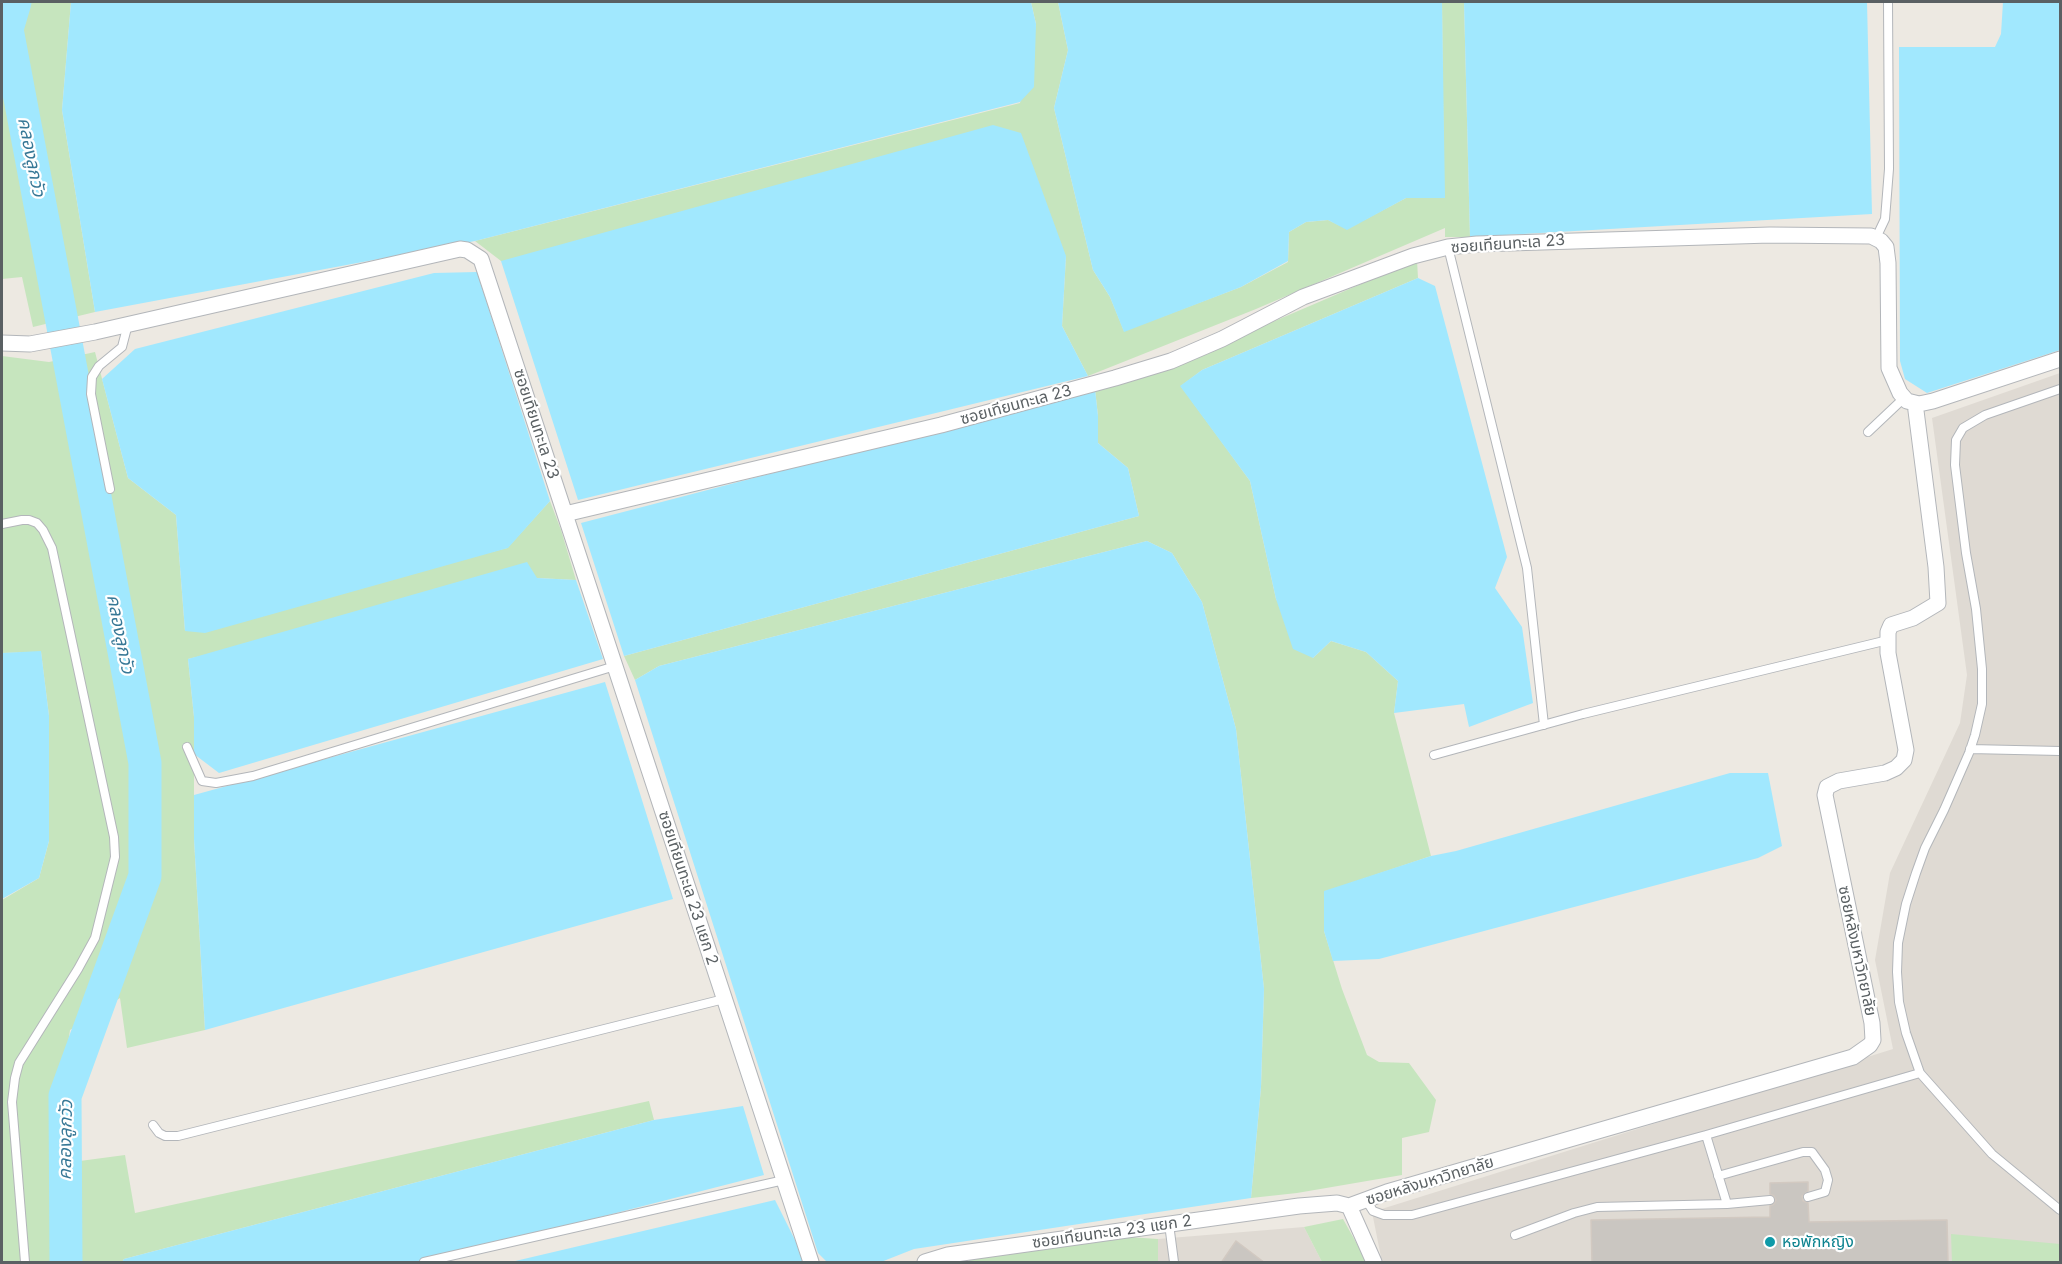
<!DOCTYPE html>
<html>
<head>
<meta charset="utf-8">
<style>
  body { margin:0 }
  #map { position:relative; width:2062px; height:1264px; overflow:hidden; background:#ede9e2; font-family:Inter,sans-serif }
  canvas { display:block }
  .frame { position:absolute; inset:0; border:3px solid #5a6063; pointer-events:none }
</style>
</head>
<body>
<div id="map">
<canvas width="2062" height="1264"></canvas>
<div class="frame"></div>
</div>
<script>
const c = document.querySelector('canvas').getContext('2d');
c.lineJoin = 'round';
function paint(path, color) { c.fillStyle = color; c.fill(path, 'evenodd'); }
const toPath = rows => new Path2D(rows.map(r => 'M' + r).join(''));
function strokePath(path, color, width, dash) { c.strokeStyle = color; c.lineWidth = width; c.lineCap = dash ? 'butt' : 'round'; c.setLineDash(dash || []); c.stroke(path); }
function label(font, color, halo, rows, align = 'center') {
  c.font = font + ' Inter,"Noto Sans Thai",sans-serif'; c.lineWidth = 4.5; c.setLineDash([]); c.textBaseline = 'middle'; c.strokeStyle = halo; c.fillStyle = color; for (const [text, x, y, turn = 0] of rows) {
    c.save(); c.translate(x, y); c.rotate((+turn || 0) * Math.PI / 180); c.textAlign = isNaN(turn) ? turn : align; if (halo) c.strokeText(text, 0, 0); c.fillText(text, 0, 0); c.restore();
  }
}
paint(toPath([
  [2060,373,2060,1262,1382,1262,1372,1212,1893,1049,1875,960,1890,873,1960,723,1967,675,1932,418],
  [1304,1227,1322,1262,1158,1262,1158,1239]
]), '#dfdad3');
paint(toPath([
  [2,2,71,2,62,110,95,312,33,327,22,277,2,279],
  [1031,2,1058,2,1068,50,1054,108,1093,270,1110,297,1124,331,1241,287,1288,262,1289,232,1306,222,1328,220,1347,229,1406,198,1444,197,1442,2,1464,2,1470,237,1445,237,1445,228,1256,309,1088,376,1062,326,1066,256,501,261,475,241,1020,103,1036,24],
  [1417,260,1418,278,1202,370,1181,386,1250,481,1276,599,1313,658,1331,641,1366,652,1398,681,1394,713,1431,856,1324,892,1324,931,1342,989,1367,1055,1379,1062,1409,1063,1436,1100,1429,1132,1402,1138,1402,1175,1297,1193,1251,1198,1261,1087,1264,989,1236,729,1202,602,1172,553,1147,541,659,666,635,680,624,656,1139,516,1128,468,1098,443,1098,416,1095,389,1186,359],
  [95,352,128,478,176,515,185,631,507,548,550,501,561,530,576,580,537,578,188,659,194,717,194,839,205,1030,127,1048,120,998,70,1030,50,1165,125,1155,135,1213,649,1101,654,1120,124,1259,122,1262,2,1262,2,900,39,878,49,841,49,716,41,652,2,653,2,356,49,362],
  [1343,1219,1367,1262,1322,1262,1304,1227],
  [1951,1234,2060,1244,2060,1262,1952,1262],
  [1128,1237,1158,1239,1158,1262,1097,1262,1084,1261,1079,1262,969,1262,969,1259]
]), '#c6e5be');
paint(toPath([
  [71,2,1031,2,1036,24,1034,87,1020,102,475,241,95,312,62,110],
  [1058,2,1442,2,1445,198,1406,198,1347,230,1328,220,1306,222,1289,232,1288,261,1241,287,1124,332,1110,297,1093,270,1054,108,1068,50],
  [1464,2,1867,2,1872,214,1470,237],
  [2003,2,2060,2,2060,350,1927,393,1905,379,1900,361,1899,47,1995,47,2001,34],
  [993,125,1021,133,1066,256,1062,326,1088,376,578,500,501,261],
  [477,272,550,501,508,548,205,633,185,631,176,515,128,478,102,379,135,349,434,273],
  [1418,278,1435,286,1507,557,1495,588,1522,627,1533,703,1469,727,1464,704,1394,713,1398,681,1366,652,1331,641,1313,658,1293,649,1276,599,1250,481,1180,386,1202,370],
  [1095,389,1098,416,1098,443,1128,468,1139,516,624,656,581,523],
  [1147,541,1172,553,1202,602,1236,729,1264,989,1261,1087,1251,1198,914,1249,881,1262,827,1262,818,1253,635,680,659,666],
  [527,562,537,578,576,580,603,659,219,773,194,754,194,717,188,659],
  [41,651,49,716,49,841,39,878,2,899,2,653],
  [605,682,673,899,205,1030,194,839,194,795],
  [1730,773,1768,773,1782,846,1758,858,1379,959,1333,961,1324,931,1324,891,1431,856,1456,851],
  [743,1106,764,1175,425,1262,122,1262,124,1259,654,1120],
  [775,1200,806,1262,511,1262]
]), '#a1e8fe');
strokePath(toPath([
  [15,2,7,29,145,763,145,876,65,1096,66,1262]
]), '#a1e8fe', 33);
const building = toPath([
  [1808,1182,1808,1191,1802,1196,1803,1201,1808,1203,1809,1222,1947,1220,1948,1263,1592,1263,1591,1220,1770,1217,1770,1206,1774,1204,1776,1200,1774,1196,1770,1194,1770,1183,1808,1182],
  [1236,1241,1265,1263,1221,1263,1236,1241]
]);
paint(building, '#cac6c1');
strokePath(building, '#d2c9c1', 1.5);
const service = toPath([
  [1876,238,1885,219,1889,169,1888,2],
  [1448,247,1527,568,1544,725],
  [2060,389,1985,415,1963,428,1956,440,1955,465,1966,553,1976,609,1982,669,1982,704,1975,735,1969,753,1944,810,1925,848,1916,873,1906,904,1898,943,1897,972,1899,1002,1906,1033,1920,1073,1992,1154,2060,1210],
  [1868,432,1904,398],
  [110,489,91,394,92,377,99,366,122,347,128,324],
  [2,524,22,520,29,520,37,523,43,530,52,548,114,837,115,857,95,938,78,969,19,1063,15,1078,12,1102,25,1262],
  [187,747,202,781,216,783,253,776,615,666],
  [1970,749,2060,751],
  [1434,755,1583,714,1888,640],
  [153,1125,159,1133,165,1136,178,1136,724,999],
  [1706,1135,1727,1204],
  [1718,1176,1803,1152,1812,1152,1825,1170,1828,1180,1825,1192,1808,1197],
  [1366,1200,1373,1211,1384,1215,1412,1215,1706,1135,1920,1073],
  [1169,1224,1174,1262],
  [1515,1235,1574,1213,1597,1207,1727,1204,1770,1200],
  [424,1262,784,1180]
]);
const minor = toPath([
  [2,343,30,344,95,332,460,249,467,250,481,259,811,1262],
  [565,514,941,425,1115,378,1171,361,1222,339,1303,297,1413,256,1448,247,1477,244,1770,235,1871,236,1881,241,1886,247,1888,263,1889,368,1900,393,1907,401,1919,404,1933,401,2060,359],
  [1349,1206,1387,1192,1853,1057,1870,1045,1873,1040,1872,1023,1825,795,1827,787,1839,781,1885,773,1896,768,1904,760,1906,750,1888,653,1888,632,1891,625,1913,618,1938,603,1936,567,1915,403],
  [925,1262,948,1255,1299,1206,1337,1203,1349,1206,1374,1262]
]);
strokePath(service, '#b3b6ba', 10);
strokePath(minor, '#b3b6ba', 17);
strokePath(service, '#fff', 8);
strokePath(minor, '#fff', 15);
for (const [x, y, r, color] of [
  [1770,1242,6,"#0f9aa8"]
]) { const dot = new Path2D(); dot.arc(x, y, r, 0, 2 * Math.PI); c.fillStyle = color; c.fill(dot); strokePath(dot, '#fff', 2); }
label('16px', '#5a6063', '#fff', [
  ["ซอยเทียนทะเล 23",1508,244,-4],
  ["ซอยเทียนทะเล 23",1016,405,-15],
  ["ซอยเทียนทะเล 23",536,424,72],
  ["ซอยเทียนทะเล 23 แยก 2",688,888,72],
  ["ซอยหลังมหาวิทยาลัย",1857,951,78],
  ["ซอยหลังมหาวิทยาลัย",1430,1181,-17],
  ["ซอยเทียนทะเล 23 แยก 2",1112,1232,-8]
]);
label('16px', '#0d838f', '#fff', [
  ["หอพักหญิง",1782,1242]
], 'left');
label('italic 18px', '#377896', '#fff', [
  ["คลองลูกวัว",31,157,79],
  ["คลองลูกวัว",120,634,79],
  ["คลองลูกวัว",66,1140,-89]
]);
</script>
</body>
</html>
